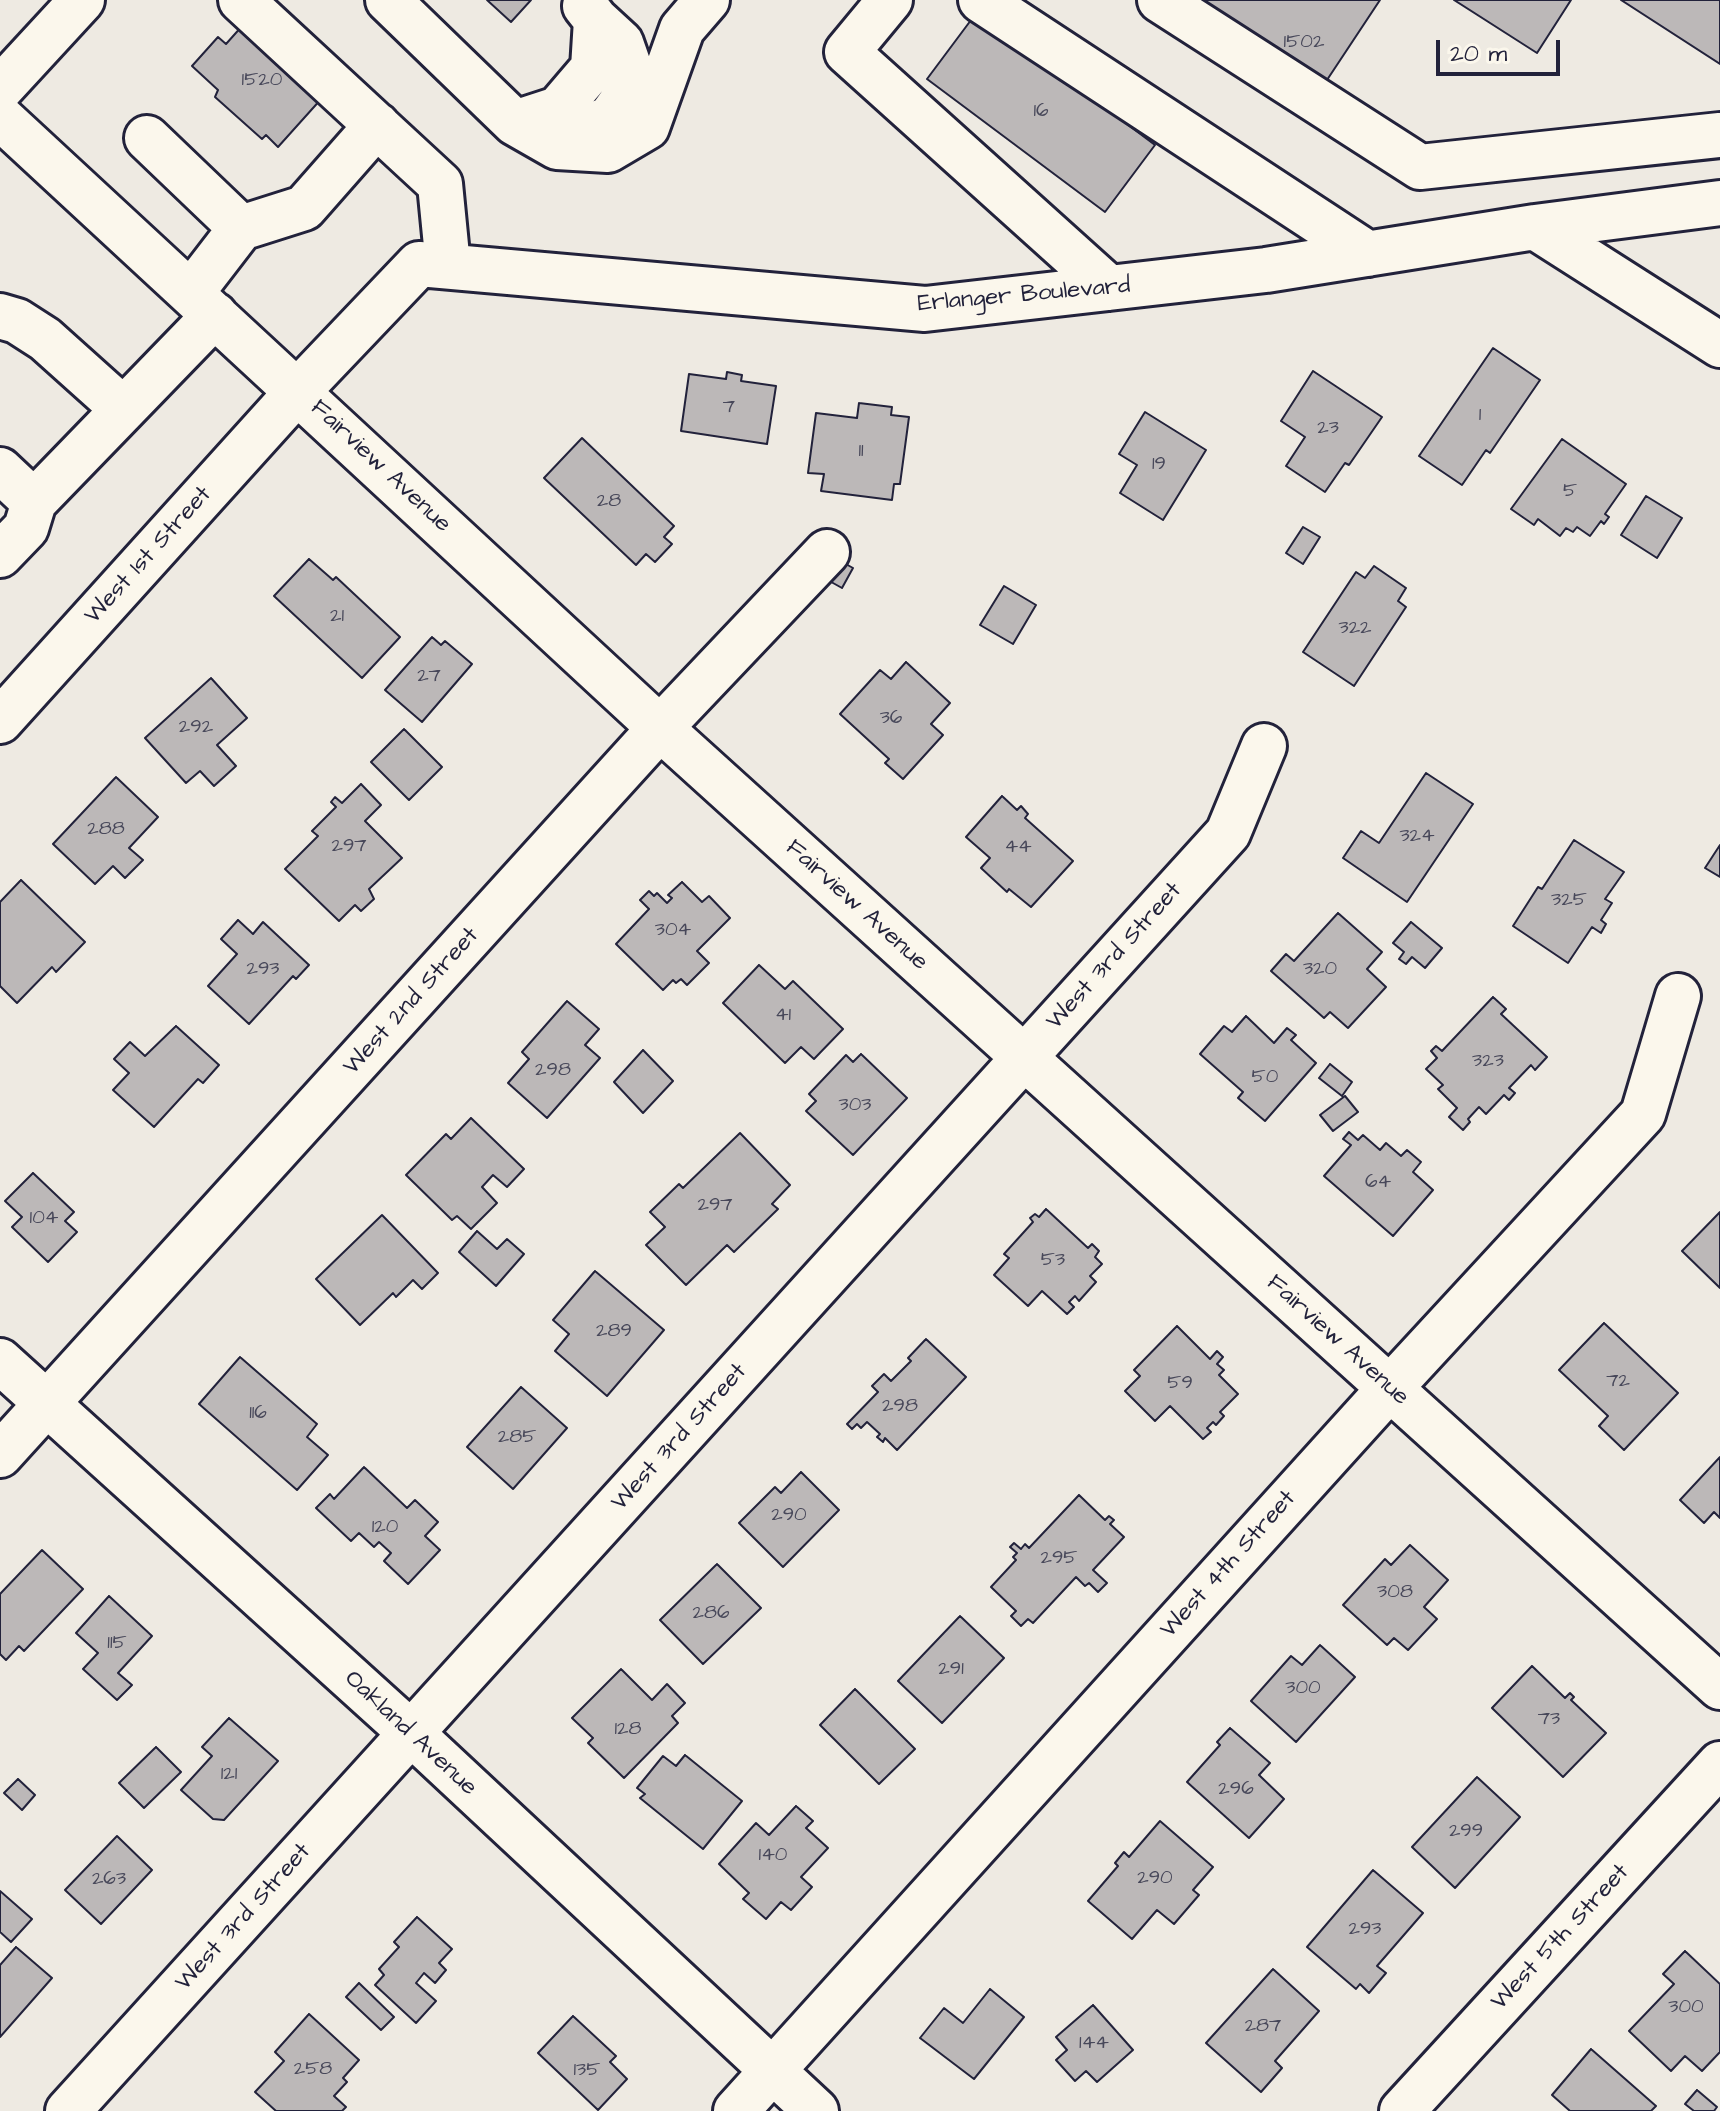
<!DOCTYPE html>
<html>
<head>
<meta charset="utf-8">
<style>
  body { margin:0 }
  #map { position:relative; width:1720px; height:2111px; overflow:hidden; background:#eeeae2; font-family:"Architects Daughter",sans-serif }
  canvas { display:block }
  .scale { position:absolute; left:1436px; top:40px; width:124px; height:36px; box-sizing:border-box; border:4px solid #22223b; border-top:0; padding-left:10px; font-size:24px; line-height:28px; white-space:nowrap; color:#22223b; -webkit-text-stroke:6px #fbf7ec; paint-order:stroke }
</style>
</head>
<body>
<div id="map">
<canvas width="1720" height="2111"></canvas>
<div class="scale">20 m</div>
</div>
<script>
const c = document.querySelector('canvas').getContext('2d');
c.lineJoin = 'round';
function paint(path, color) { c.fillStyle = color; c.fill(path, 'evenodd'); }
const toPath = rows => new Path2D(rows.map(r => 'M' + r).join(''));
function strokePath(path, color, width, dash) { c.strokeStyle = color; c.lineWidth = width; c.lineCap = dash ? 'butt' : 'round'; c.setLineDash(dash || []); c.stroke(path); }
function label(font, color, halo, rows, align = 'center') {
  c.font = font + ' "Architects Daughter",sans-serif'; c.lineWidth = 7; c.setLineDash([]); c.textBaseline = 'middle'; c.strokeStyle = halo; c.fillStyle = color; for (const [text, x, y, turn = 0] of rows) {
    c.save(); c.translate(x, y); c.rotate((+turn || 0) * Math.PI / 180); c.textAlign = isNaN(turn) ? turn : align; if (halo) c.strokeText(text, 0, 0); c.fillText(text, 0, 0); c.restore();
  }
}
const building = toPath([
  [487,0,531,0,511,22,487,0],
  [1191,0,1380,0,1323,86,1191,0],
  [1454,0,1571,0,1537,53,1454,0],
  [1621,0,1720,0,1720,64,1621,0],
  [977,12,1155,145,1105,212,927,79,977,12],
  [251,16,331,88,278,147,266,135,262,139,215,97,218,90,192,66,218,37,226,44,251,16],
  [1493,348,1540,380,1490,453,1486,450,1462,485,1419,456,1493,348],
  [1313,371,1382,417,1349,465,1345,463,1325,492,1286,466,1305,437,1281,421,1313,371],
  [727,372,742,375,741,381,776,386,767,444,681,431,689,374,726,379,727,372],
  [859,403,892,407,891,415,909,417,900,484,894,484,892,500,821,491,824,474,808,473,816,413,857,418,859,403],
  [1145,412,1206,450,1163,520,1120,493,1137,465,1119,454,1145,412],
  [582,438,674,526,664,537,672,544,655,562,646,554,636,565,544,478,582,438],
  [1562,439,1626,484,1605,514,1609,517,1604,524,1601,521,1590,536,1577,527,1573,532,1566,528,1560,536,1538,519,1534,525,1511,509,1562,439],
  [1646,496,1682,518,1657,558,1621,535,1646,496],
  [1303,527,1320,537,1303,564,1286,553,1303,527],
  [826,553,853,568,842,588,815,573,826,553],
  [309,559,333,580,336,577,400,637,362,678,274,596,309,559],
  [1374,566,1406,588,1398,601,1406,607,1354,686,1303,652,1356,572,1365,578,1374,566],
  [1004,586,1036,605,1013,644,980,625,1004,586],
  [432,637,441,645,445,641,472,664,422,722,385,690,432,637],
  [906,662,950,703,931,724,943,735,903,779,885,763,889,759,840,714,880,670,891,679,906,662],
  [211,678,247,718,217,745,236,766,214,786,200,771,186,783,145,738,211,678],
  [404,729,442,767,409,800,371,762,404,729],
  [1426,773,1473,804,1407,902,1343,858,1361,831,1379,843,1426,773],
  [116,777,158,817,129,848,143,860,125,878,113,866,95,884,53,844,116,777],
  [361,784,381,805,365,821,402,858,369,889,374,899,361,911,355,905,339,921,285,869,318,836,312,831,336,807,331,802,335,797,342,803,361,784],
  [1002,796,1017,810,1021,806,1028,814,1025,818,1073,861,1031,907,1009,889,1007,892,981,868,990,858,966,837,1002,796],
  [1574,840,1624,872,1605,899,1612,903,1601,920,1606,924,1601,933,1592,927,1568,963,1513,926,1538,887,1542,889,1574,840],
  [1720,845,1720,877,1705,868,1720,845],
  [21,880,85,942,56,972,52,967,17,1003,0,986,0,902,21,880],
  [682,882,702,902,709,896,730,918,697,951,709,963,687,985,681,979,676,983,673,980,663,990,616,944,649,909,640,900,649,891,654,896,657,893,667,903,672,898,668,895,682,882],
  [1338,913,1382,952,1367,969,1386,987,1348,1028,1330,1012,1324,1018,1271,971,1286,954,1294,961,1338,913],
  [238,920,253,934,263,922,309,965,296,979,293,976,249,1024,208,986,237,954,221,939,238,920],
  [1411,922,1442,948,1425,968,1412,957,1406,964,1399,959,1404,952,1393,943,1411,922],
  [759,965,785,989,793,981,843,1029,814,1059,801,1047,785,1063,723,1003,759,965],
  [1493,997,1506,1009,1501,1014,1547,1057,1535,1070,1531,1065,1509,1088,1515,1093,1509,1100,1504,1095,1486,1114,1479,1107,1468,1119,1470,1122,1463,1130,1449,1117,1457,1108,1438,1089,1443,1085,1426,1069,1437,1058,1431,1051,1436,1046,1442,1051,1493,997],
  [567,1001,599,1029,585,1045,600,1058,547,1118,508,1083,529,1059,522,1052,567,1001],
  [1246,1016,1274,1043,1287,1028,1296,1035,1291,1040,1316,1063,1265,1121,1238,1098,1243,1092,1200,1054,1224,1026,1232,1032,1246,1016],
  [176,1026,219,1065,203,1083,198,1079,154,1127,113,1090,129,1073,114,1059,130,1042,145,1056,176,1026],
  [643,1050,673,1081,643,1113,614,1082,643,1050],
  [861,1054,907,1098,853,1155,806,1111,816,1101,809,1094,846,1055,853,1062,861,1054],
  [1330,1064,1352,1082,1342,1096,1319,1078,1330,1064],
  [1345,1096,1358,1112,1333,1131,1320,1115,1345,1096],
  [471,1118,524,1169,507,1187,493,1175,482,1187,497,1203,471,1229,457,1216,452,1220,406,1175,446,1134,451,1139,471,1118],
  [1349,1132,1358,1140,1363,1135,1380,1150,1386,1143,1401,1156,1407,1150,1421,1162,1413,1172,1433,1190,1393,1236,1324,1176,1351,1145,1343,1139,1349,1132],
  [740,1133,790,1185,772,1204,778,1209,734,1252,727,1245,686,1285,646,1245,665,1227,650,1212,679,1184,683,1188,740,1133],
  [33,1173,74,1212,65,1221,77,1232,48,1262,12,1227,22,1217,5,1201,33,1173],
  [1046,1209,1088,1248,1092,1244,1099,1251,1095,1257,1102,1264,1090,1276,1096,1282,1079,1301,1075,1296,1069,1302,1074,1307,1067,1314,1042,1291,1028,1306,994,1275,1009,1258,1004,1254,1033,1222,1030,1218,1035,1214,1039,1217,1046,1209],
  [1720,1212,1720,1288,1682,1251,1720,1212],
  [382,1215,438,1273,422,1289,413,1280,396,1297,393,1293,360,1325,316,1279,382,1215],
  [477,1231,497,1249,507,1239,524,1254,496,1286,459,1252,477,1231],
  [595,1271,664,1330,607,1396,555,1351,569,1334,553,1320,595,1271],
  [1604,1323,1678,1393,1624,1450,1599,1426,1608,1416,1559,1370,1604,1323],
  [1177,1326,1210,1359,1217,1351,1223,1357,1217,1364,1224,1370,1219,1375,1238,1394,1220,1412,1224,1416,1216,1425,1213,1422,1207,1428,1211,1432,1203,1439,1170,1406,1155,1421,1125,1391,1140,1376,1134,1370,1177,1326],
  [926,1339,966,1377,897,1450,885,1438,883,1442,877,1437,880,1434,867,1422,861,1428,857,1424,852,1429,847,1424,878,1392,872,1386,884,1374,891,1381,911,1361,908,1358,926,1339],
  [240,1357,317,1424,307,1437,328,1455,297,1490,199,1404,240,1357],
  [521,1387,567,1428,513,1489,467,1447,521,1387],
  [1720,1457,1720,1518,1714,1512,1704,1523,1680,1500,1720,1457],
  [364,1467,407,1508,415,1500,438,1522,425,1536,440,1550,408,1584,384,1561,391,1553,379,1542,374,1547,359,1533,351,1541,316,1508,330,1494,334,1499,364,1467],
  [801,1472,839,1510,783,1567,739,1523,775,1487,781,1493,801,1472],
  [1079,1495,1105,1520,1109,1516,1114,1520,1110,1524,1124,1537,1093,1570,1107,1583,1098,1592,1089,1583,1085,1586,1076,1577,1033,1623,1028,1619,1021,1626,1011,1616,1016,1611,991,1587,1016,1560,1013,1557,1017,1553,1010,1547,1014,1543,1021,1549,1025,1544,1029,1548,1079,1495],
  [1410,1545,1448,1580,1424,1607,1437,1619,1408,1650,1394,1638,1387,1645,1343,1605,1385,1559,1391,1565,1410,1545],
  [42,1550,83,1589,24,1651,19,1646,6,1660,0,1654,0,1594,42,1550],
  [717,1564,761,1608,703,1664,660,1620,717,1564],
  [109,1596,152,1636,118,1673,132,1685,117,1700,83,1669,98,1653,76,1633,109,1596],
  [960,1616,1004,1658,942,1723,898,1681,960,1616],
  [1320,1645,1355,1677,1296,1742,1251,1701,1291,1656,1302,1665,1320,1645],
  [1532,1666,1565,1698,1570,1693,1574,1697,1571,1700,1606,1733,1563,1777,1492,1708,1532,1666],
  [621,1669,652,1700,667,1684,685,1703,672,1716,678,1723,624,1778,588,1743,593,1738,572,1718,621,1669],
  [855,1689,915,1749,879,1784,820,1725,855,1689],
  [229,1718,278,1761,224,1820,213,1819,181,1790,212,1756,202,1747,229,1718],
  [1230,1728,1270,1763,1259,1775,1284,1799,1249,1838,1187,1782,1220,1745,1217,1742,1230,1728],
  [156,1747,181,1772,144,1808,119,1783,156,1747],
  [685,1755,742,1801,703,1849,640,1798,645,1794,637,1788,663,1756,676,1766,685,1755],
  [1477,1777,1520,1817,1455,1888,1412,1847,1477,1777],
  [18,1779,35,1795,22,1810,4,1793,18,1779],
  [796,1806,813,1821,806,1828,828,1848,801,1877,812,1887,791,1910,781,1902,766,1919,743,1899,749,1893,719,1864,756,1823,769,1835,796,1806],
  [1160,1821,1213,1867,1193,1890,1199,1895,1174,1924,1157,1910,1132,1939,1088,1901,1118,1866,1115,1863,1124,1852,1129,1857,1160,1821],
  [117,1836,152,1870,101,1924,65,1890,117,1836],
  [1373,1870,1423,1913,1377,1966,1386,1973,1369,1993,1360,1984,1356,1989,1307,1947,1373,1870],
  [0,1891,32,1919,11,1942,0,1932,0,1891],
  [417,1917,452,1949,439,1963,446,1970,435,1983,424,1973,416,1983,436,2001,416,2023,375,1985,384,1975,379,1969,399,1947,394,1942,417,1917],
  [16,1947,52,1978,0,2037,0,1965,16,1947],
  [1685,1951,1720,1984,1720,2052,1702,2071,1685,2056,1671,2071,1629,2031,1674,1984,1663,1974,1685,1951],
  [1273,1969,1319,2011,1275,2061,1282,2068,1261,2092,1206,2043,1273,1969],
  [359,1983,394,2017,381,2030,346,1997,359,1983],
  [990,1989,1024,2017,974,2079,920,2038,944,2008,963,2023,990,1989],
  [1093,2005,1133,2050,1097,2082,1086,2071,1075,2081,1056,2060,1067,2050,1056,2037,1093,2005],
  [309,2014,359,2060,343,2078,347,2082,334,2096,346,2107,342,2111,276,2111,255,2092,284,2061,275,2052,309,2014],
  [573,2016,616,2056,610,2062,627,2079,598,2110,538,2053,573,2016],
  [1591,2049,1656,2106,1651,2111,1570,2111,1552,2095,1591,2049],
  [1697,2090,1717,2107,1714,2111,1694,2111,1685,2104,1697,2090]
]);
paint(building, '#bcb8b8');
strokePath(building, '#22223b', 2);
const minor = toPath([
  [241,0,440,184,448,266],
  [388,0,515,123,557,147,608,150,647,127,682,29,707,0],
  [890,0,847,52,1109,288],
  [981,0,1368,254],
  [1160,0,1420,167,1720,135],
  [0,117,660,728,1720,1687],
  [515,123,558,109,593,68,596,20,585,6],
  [147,138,241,228,191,293],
  [565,138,610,118,635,83,621,43,596,20],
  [1535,227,1720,345],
  [241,228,304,208,377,125],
  [0,316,17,321,45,339,123,409],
  [0,470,34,502,26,528,0,555],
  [34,502,215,315],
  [0,721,298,391,419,264,925,309,1266,270,1535,227,1720,203],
  [0,1361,412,1734,816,2111],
  [0,1455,660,728,827,552],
  [68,2111,1228,833,1264,746],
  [736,2111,1389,1389,1643,1114,1678,996],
  [1402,2111,1720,1764]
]);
const major = toPath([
  [0,89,82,0]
]);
strokePath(minor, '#22223b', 50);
strokePath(major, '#22223b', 50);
strokePath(minor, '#fbf7ec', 44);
strokePath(major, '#fbf7ec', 44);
label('20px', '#48485a', null, [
  ["1502",1304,43],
  ["1520",262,81],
  ["16",1041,112],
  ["7",729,408],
  ["1",1480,416],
  ["23",1328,429],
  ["11",861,452],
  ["19",1159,465],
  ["5",1570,492],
  ["28",609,502],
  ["21",337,617],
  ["322",1355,629],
  ["27",429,677],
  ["36",891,719],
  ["292",196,728],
  ["288",106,830],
  ["324",1417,837],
  ["297",349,847],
  ["44",1018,848],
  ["325",1569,901],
  ["304",673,931],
  ["293",263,970],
  ["320",1320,970],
  ["41",783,1016],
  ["323",1488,1062],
  ["298",553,1071],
  ["50",1265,1078],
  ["303",855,1106],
  ["64",1378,1183],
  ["297",715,1206],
  ["104",44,1219],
  ["53",1053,1261],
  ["289",614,1332],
  ["72",1618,1382],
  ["59",1180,1384],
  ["298",900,1407],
  ["116",258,1414],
  ["285",517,1438],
  ["290",789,1516],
  ["120",385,1528],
  ["295",1059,1559],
  ["308",1395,1593],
  ["286",711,1614],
  ["115",117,1644],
  ["291",951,1670],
  ["300",1303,1689],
  ["73",1549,1720],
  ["128",628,1730],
  ["121",229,1775],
  ["296",1236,1790],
  ["299",1466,1832],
  ["140",773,1856],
  ["290",1155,1879],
  ["263",109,1880],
  ["293",1365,1930],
  ["300",1686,2008],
  ["287",1263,2027],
  ["144",1094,2044],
  ["258",313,2070],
  ["135",587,2071]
]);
label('24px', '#22223b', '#fbf7ec', [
  ["Erlanger Boulevard",1024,296,-5],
  ["Fairview Avenue",380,467,43],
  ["West 1st Street",149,556,-48],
  ["Fairview Avenue",856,906,42],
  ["West 3rd Street",1115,957,-48],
  ["West 2nd Street",412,1002,-48],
  ["Fairview Avenue",1337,1341,42],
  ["West 3rd Street",680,1438,-48],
  ["West 4th Street",1229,1565,-48],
  ["Oakland Avenue",410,1734,43],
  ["West 3rd Street",244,1918,-48],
  ["West 5th Street",1561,1938,-47]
]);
</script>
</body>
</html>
